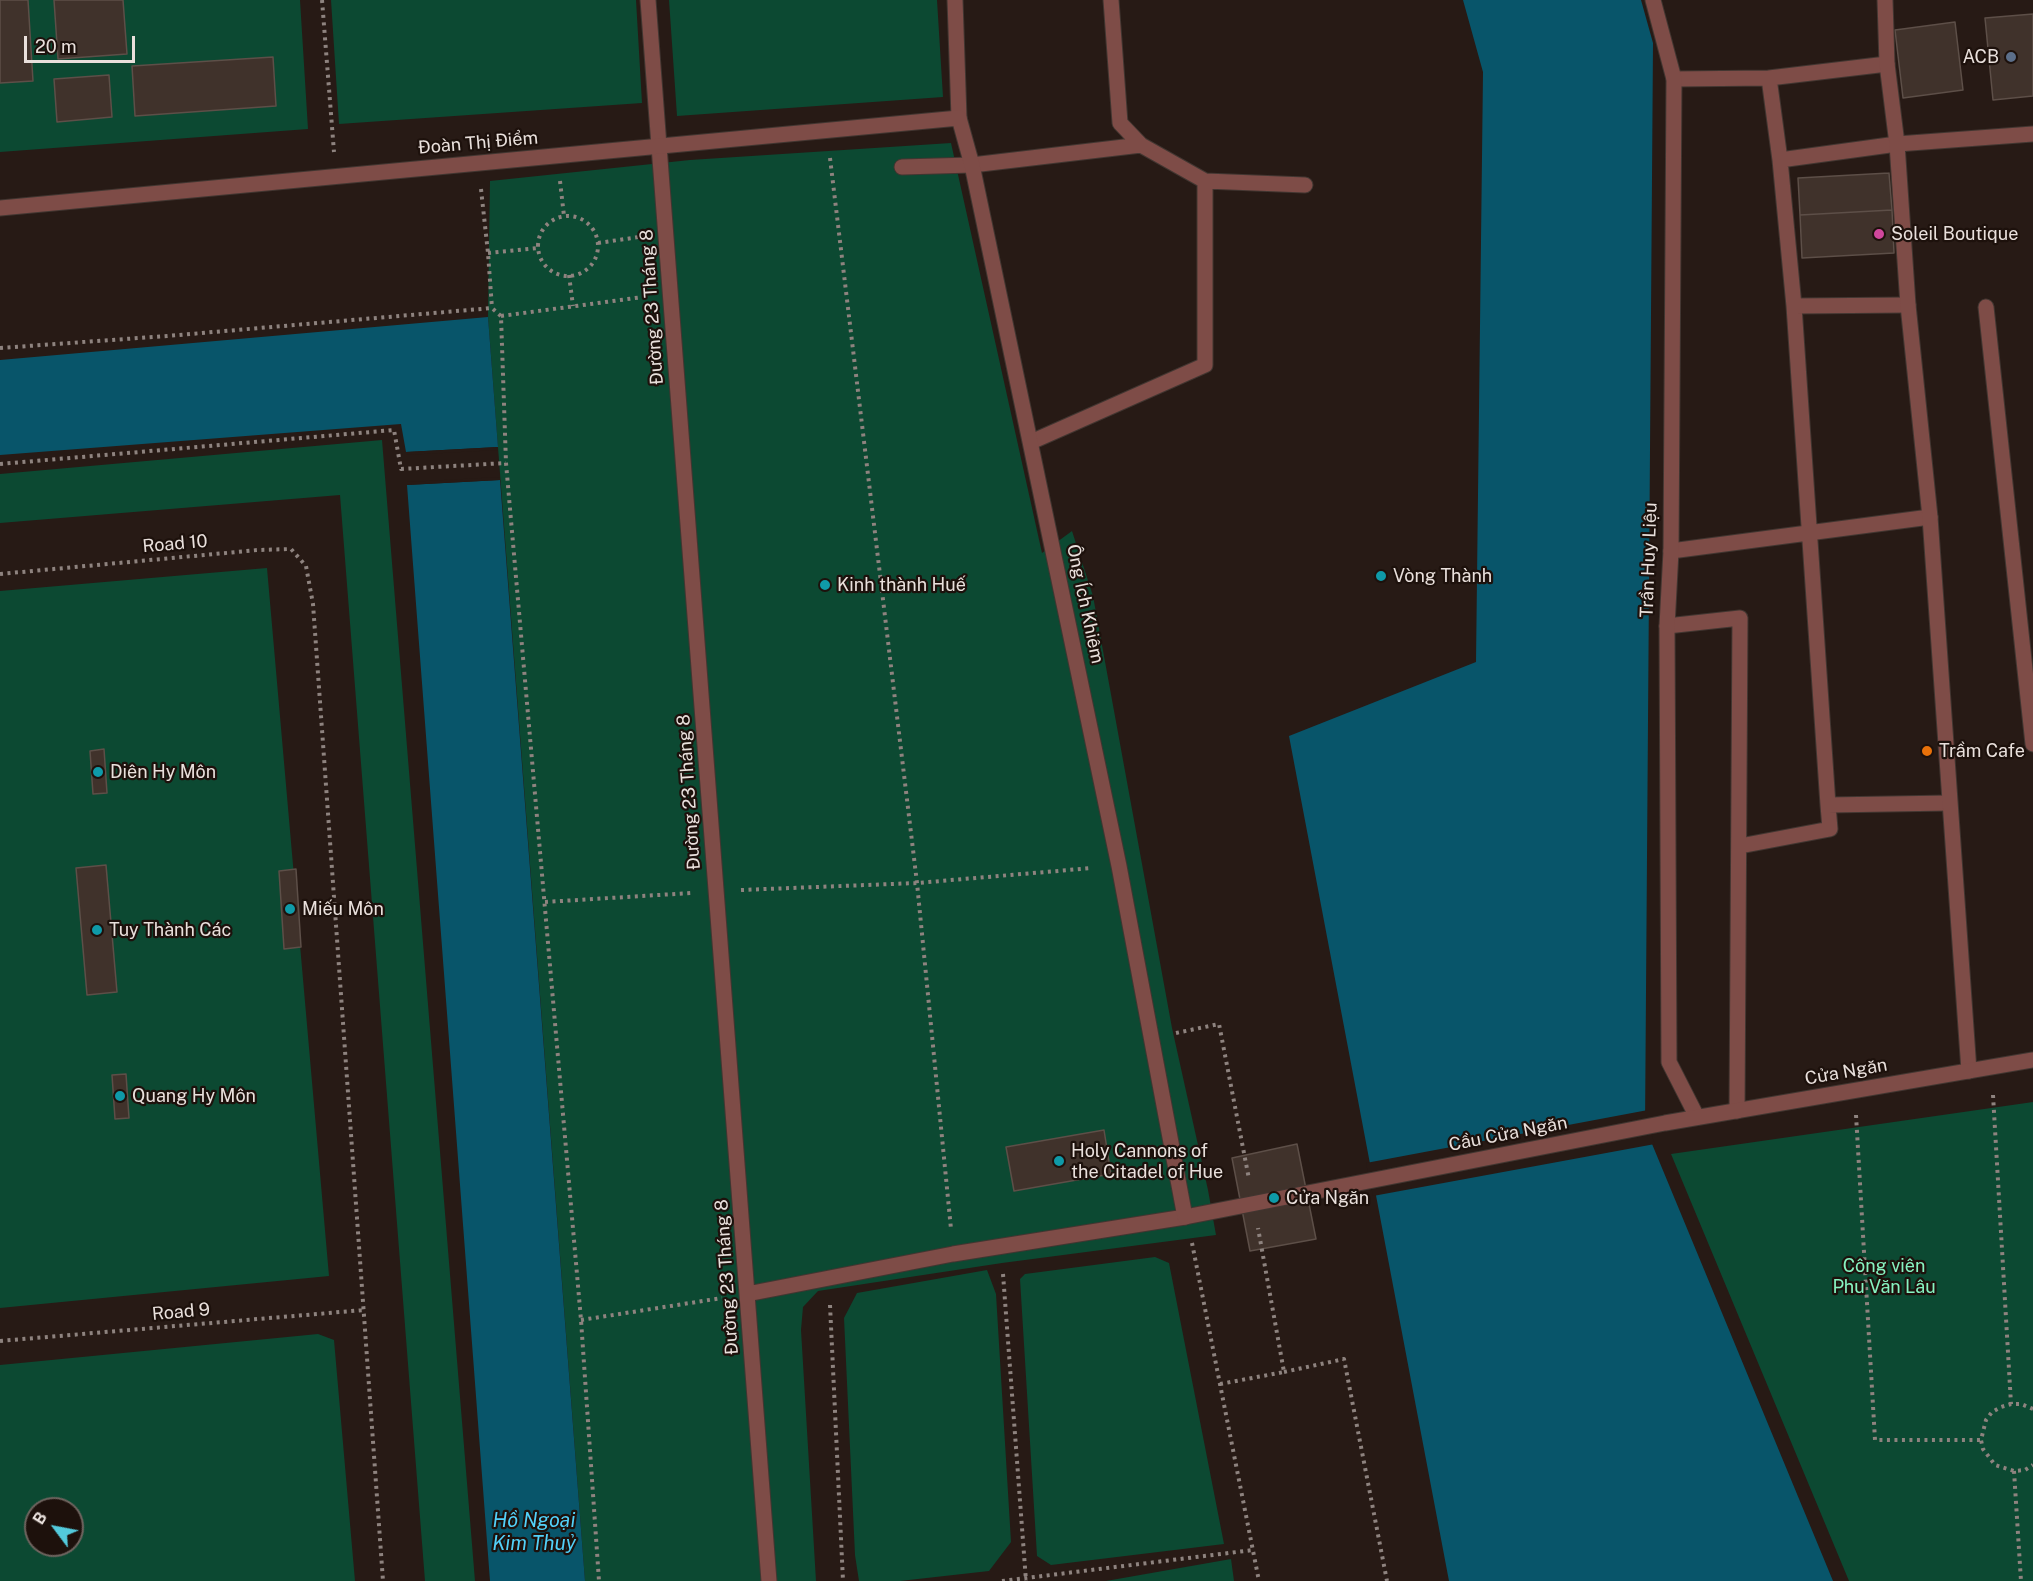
<!DOCTYPE html>
<html>
<head>
<meta charset="utf-8">
<style>
  body { margin:0 }
  #map { position:relative; width:2033px; height:1581px; overflow:hidden; background:#271a15; font-family:"Public Sans",sans-serif }
  canvas { display:block }
  .north { position:absolute; left:24px; top:1497px; width:60px; height:60px; box-sizing:border-box; background:#1d110c; border:2px solid #6f645f; border-radius:50%; rotate:302deg; font-size:16px; font-weight:700; line-height:24px; text-align:center; color:#e9e0dc }
  .north::after { content:''; display:block; margin:auto; width:21px; height:27px; background:#53cadc; clip-path:polygon(50% 0,100% 100%,50% 72%,0 100%) }
  .scale { position:absolute; left:24px; top:36px; width:111px; height:27px; box-sizing:border-box; border:3px solid #e9e0dc; border-top:0; padding-left:8px; font-size:18px; line-height:21px; white-space:nowrap; color:#e9e0dc; -webkit-text-stroke:4px #1d110c; paint-order:stroke }
</style>
</head>
<body>
<div id="map">
<canvas width="2033" height="1581"></canvas>
<div class="north">B</div>
<div class="scale">20 m</div>
</div>
<script>
const c = document.querySelector('canvas').getContext('2d');
c.lineJoin = 'round';
function paint(path, color) { c.fillStyle = color; c.fill(path, 'evenodd'); }
const toPath = rows => new Path2D(rows.map(r => 'M' + r).join(''));
function strokePath(path, color, width, dash) { c.strokeStyle = color; c.lineWidth = width; c.lineCap = dash ? 'butt' : 'round'; c.setLineDash(dash || []); c.stroke(path); }
function label(font, color, halo, rows, align = 'center') {
  c.font = font + ' "Public Sans",sans-serif'; c.lineWidth = 4.5; c.setLineDash([]); c.textBaseline = 'middle'; c.strokeStyle = halo; c.fillStyle = color; for (const [text, x, y, turn = 0] of rows) {
    c.save(); c.translate(x, y); c.rotate((+turn || 0) * Math.PI / 180); c.textAlign = isNaN(turn) ? turn : align; if (halo) c.strokeText(text, 0, 0); c.fillText(text, 0, 0); c.restore();
  }
}
paint(toPath([
  [0,0,300,0,308,129,0,152],
  [331,0,636,0,642,103,339,124],
  [669,0,937,0,943,97,677,116],
  [951,143,1042,553,1072,531,1093,596,1172,1028,1208,1190,1216,1235,1002,1263,818,1291,803,1307,801,1330,816,1581,585,1581,488,317,490,181,690,160],
  [382,440,475,1581,425,1581,340,495,0,523,0,474],
  [267,568,329,1276,0,1308,0,591],
  [2033,1102,2033,1581,1849,1581,1671,1154],
  [1155,1257,1169,1263,1224,1544,1051,1565,1037,1556,1020,1279,1025,1274],
  [987,1270,996,1294,1011,1542,989,1571,900,1581,859,1581,855,1555,844,1318,857,1293],
  [318,1334,334,1340,355,1581,0,1581,0,1365],
  [36,1509,72,1509,72,1545,36,1545],
  [1231,1559,1234,1581,1106,1581]
]), '#0c4932');
paint(toPath([
  [1463,0,1641,0,1653,43,1645,1127,1833,1581,1449,1581,1289,736,1476,662,1483,72],
  [488,317,498,447,406,452,401,424,0,455,0,360],
  [500,480,585,1581,490,1581,407,485]
]), '#08556a');
paint(toPath([
  [498,447,498,450,406,455,406,452],
  [500,477,500,480,407,485,407,482],
  [1648,1110,1648,1127,1655,1144,1373,1196,1366,1163]
]), '#271a15');
const building = toPath([
  [0,0,28,0,33,81,0,83,0,0],
  [54,0,123,0,127,54,58,59,54,0],
  [2033,14,2033,96,1993,100,1985,18,2033,14],
  [1955,22,1963,90,1903,98,1895,30,1955,22],
  [273,57,276,106,135,116,132,66,273,57],
  [109,75,112,117,57,122,54,79,109,75],
  [1889,173,1892,210,1800,215,1798,178,1889,173],
  [1892,210,1894,253,1802,258,1800,215,1892,210],
  [104,749,107,793,93,794,90,751,104,749],
  [106,865,117,992,87,995,76,868,106,865],
  [296,869,301,947,284,949,279,871,296,869],
  [126,1074,129,1118,115,1119,112,1075,126,1074],
  [1104,1130,1111,1174,1014,1191,1006,1147,1104,1130],
  [1297,1144,1316,1239,1250,1251,1232,1158,1297,1144]
]);
paint(building, '#40322b');
strokePath(building, '#5d4f48', 1.5);
const service = toPath([
  [1111,0,1120,123,1141,145,1205,181,1305,185],
  [1769,78,1780,160,1794,306,1828,805],
  [1674,79,1769,78,1887,64],
  [1780,160,1897,144],
  [902,167,972,165,1141,145],
  [1794,306,1908,305],
  [1986,307,2033,744],
  [1031,442,1205,365,1205,181],
  [1671,551,1930,517],
  [1667,626,1740,618,1737,1111],
  [1740,846,1830,829,1828,805,1949,803]
]);
const pedestrian = toPath([
  [659,146,769,1581],
  [747,1294,953,1254,1185,1217]
]);
const minor = toPath([
  [648,0,659,146],
  [955,0,959,118],
  [1653,0,1674,79,1671,551,1667,626,1669,1062,1697,1117],
  [1885,0,1887,64,1897,144,1908,305,1930,517,1969,1071],
  [1897,144,2033,134]
]);
const tertiary = toPath([
  [0,208,959,118,972,165,1119,866,1185,1217,1665,1123,2033,1060]
]);
strokePath(service, '#423631', 17);
strokePath(pedestrian, '#423631', 17);
strokePath(minor, '#423631', 17);
strokePath(tertiary, '#423631', 17);
strokePath(toPath([
  [322,0,334,152],
  [830,158,917,883,951,1229],
  [560,181,564,216],
  [481,189,488,253,492,308],
  '538 246a30 30 0 1 1 60 0a30 30 0 1 1-60 0Z',
  [598,243,639,237],
  [488,253,538,248],
  [569,275,573,306],
  [501,316,643,297],
  [0,348,167,336,492,308,501,316,506,463,581,1320,599,1581],
  [0,464,394,430,401,469,506,463],
  [0,574,258,550,291,549,306,566,313,604,383,1581],
  [741,890,917,883,1092,868],
  [545,902,691,893],
  [1176,1033,1219,1024,1249,1179],
  [1993,1095,2011,1404],
  [1856,1115,1875,1440,1981,1440],
  [1192,1243,1259,1581],
  [1003,1274,1026,1581],
  [830,1305,843,1581],
  [581,1320,722,1298],
  [0,1341,364,1310],
  [1284,1372,1344,1359,1387,1581],
  [1220,1384,1284,1372,1258,1228],
  [2033,1409,2021,1404,2011,1404,2001,1407,1992,1412,1986,1420,1981,1440,1983,1449,1995,1465,2014,1471,2025,1470,2033,1465],
  [2014,1471,2021,1581],
  [1002,1581,1253,1550]
]), '#8e837f', 4, [3, 4.5]);
strokePath(service, '#7e4c47', 15);
strokePath(pedestrian, '#7e4c47', 15);
strokePath(minor, '#7e4c47', 15);
strokePath(tertiary, '#7e4c47', 15);
for (const [x, y, r, color] of [
  [2011,57,6,"#5c6f8a"],
  [1879,234,6,"#d1479c"],
  [1381,576,6,"#0f9aa8"],
  [825,585,6,"#0f9aa8"],
  [1927,751,6,"#e8710a"],
  [98,772,6,"#0f9aa8"],
  [290,909,6,"#0f9aa8"],
  [97,930,6,"#0f9aa8"],
  [120,1096,6,"#0f9aa8"],
  [1059,1161,6,"#0f9aa8"],
  [1274,1198,6,"#0f9aa8"]
]) { const dot = new Path2D(); dot.arc(x, y, r, 0, 2 * Math.PI); c.fillStyle = color; c.fill(dot); strokePath(dot, '#1d110c', 2); }
label('18px', '#e9e0dc', '#1d110c', [
  ["ACB",1999,57,"right"],
  ["Soleil Boutique",1891,234],
  ["Vòng Thành",1393,576],
  ["Kinh thành Huế",837,585],
  ["Trầm Cafe",1939,751],
  ["Diên Hy Môn",110,772],
  ["Miếu Môn",302,909],
  ["Tuy Thành Các",109,930],
  ["Quang Hy Môn",132,1096],
  ["Holy Cannons of",1071,1151],
  ["the Citadel of Hue",1071,1172],
  ["Cửa Ngăn",1286,1198]
], 'left');
label('18px', '#e9e0dc', '#1d110c', [
  ["Đoàn Thị Điểm",478,143,-5],
  ["Đường 23 Tháng 8",652,307,-94],
  ["Road 10",175,544,-5],
  ["Trần Huy Liệu",1649,560,-88],
  ["Ông Ích Khiêm",1085,604,78],
  ["Đường 23 Tháng 8",689,792,-94],
  ["Cửa Ngăn",1846,1072,-10],
  ["Cầu Cửa Ngăn",1508,1134,-11],
  ["Đường 23 Tháng 8",727,1277,-94],
  ["Road 9",181,1312,-5]
]);
label('18px', '#87f3c1', '#1d110c', [
  ["Công viên",1884,1266],
  ["Phu Văn Lâu",1884,1287]
]);
label('italic 20px', '#52d1f9', '#1d110c', [
  ["Hồ Ngoại",534,1521],
  ["Kim Thuỷ",534,1544]
]);
</script>
</body>
</html>
